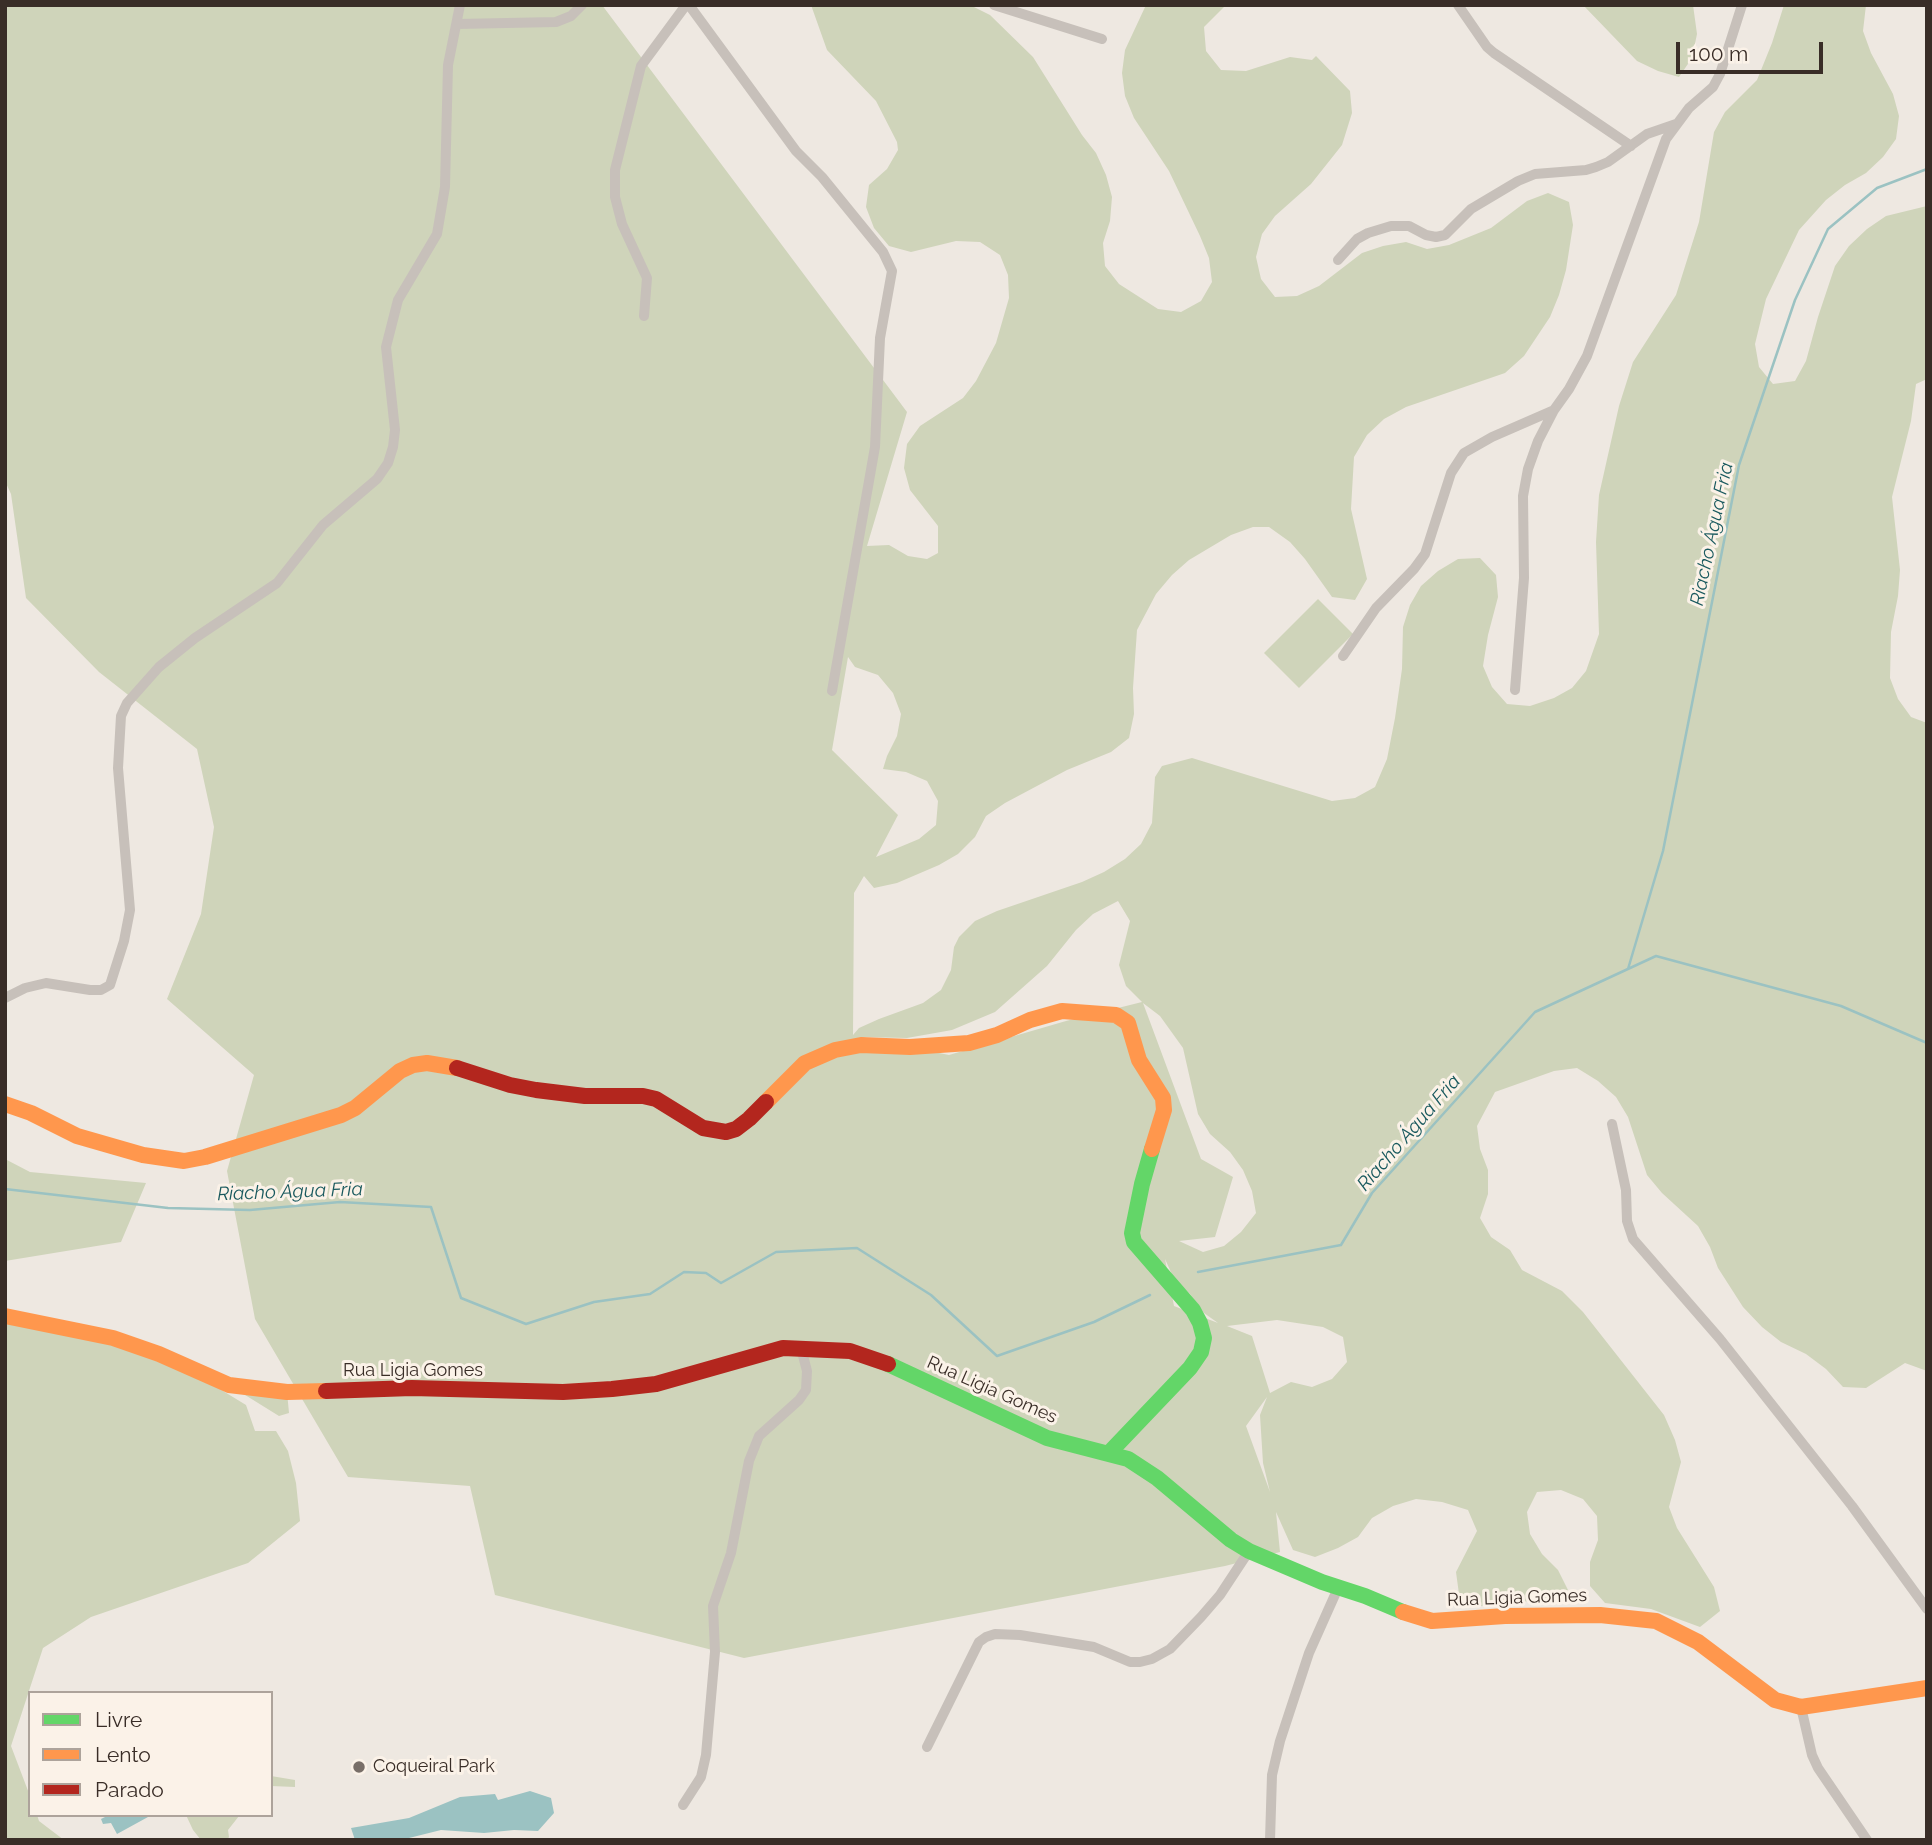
<!DOCTYPE html>
<html>
<head>
<meta charset="utf-8">
<style>
  body { margin:0 }
  #map { position:relative; width:1932px; height:1845px; overflow:hidden; background:#eee8e1; font-family:Raleway,sans-serif }
  canvas { display:block }
  .frame { position:absolute; inset:0; border:7px solid #392d27; pointer-events:none }
  .legend { position:absolute; left:28px; top:1691px; width:245px; height:126px; box-sizing:border-box; background:#fbf2e8; border:2px solid #ada39b; margin:0; padding:9px 12px; list-style:none; font-size:21px; color:#392d27 }
  .legend li { display:flex; align-items:center; gap:14px; height:35px }
  .legend b { width:35px; border:2px solid #ada39b }
  .scale { position:absolute; left:1676px; top:42px; width:147px; height:32px; box-sizing:border-box; border:4px solid #392d27; border-top:0; padding-left:9px; font-size:21px; line-height:24px; white-space:nowrap; color:#392d27; -webkit-text-stroke:5px #fbf2e8; paint-order:stroke }
</style>
</head>
<body>
<div id="map">
<canvas width="1932" height="1845"></canvas>
<div class="frame"></div>
<ul class="legend">
<li><b style="height:9px;background:#63d668"></b>Livre</li>
<li><b style="height:9px;background:#ff974d"></b>Lento</li>
<li><b style="height:9px;background:#b3261e"></b>Parado</li>
</ul>
<div class="scale">100 m</div>
</div>
<script>
const c = document.querySelector('canvas').getContext('2d');
c.lineJoin = 'round';
function paint(path, color) { c.fillStyle = color; c.fill(path, 'evenodd'); }
const toPath = rows => new Path2D(rows.map(r => 'M' + r).join(''));
function strokePath(path, color, width, dash) { c.strokeStyle = color; c.lineWidth = width; c.lineCap = dash ? 'butt' : 'round'; c.setLineDash(dash || []); c.stroke(path); }
function label(font, color, halo, rows, align = 'center') {
  c.font = font + ' Raleway,sans-serif'; c.lineWidth = 6; c.setLineDash([]); c.textBaseline = 'middle'; c.strokeStyle = halo; c.fillStyle = color; for (const [text, x, y, turn = 0] of rows) {
    c.save(); c.translate(x, y); c.rotate((+turn || 0) * Math.PI / 180); c.textAlign = isNaN(turn) ? turn : align; if (halo) c.strokeText(text, 0, 0); c.fillText(text, 0, 0); c.restore();
  }
}
paint(toPath([
  [9,5,602,5,907,412,867,546,889,545,908,556,927,559,938,553,938,526,910,490,904,468,907,444,920,426,963,398,976,381,996,343,1009,298,1008,275,1000,255,980,242,956,241,911,252,889,246,874,228,866,207,869,185,887,169,898,150,897,142,876,101,827,50,811,5,970,5,990,15,1033,57,1082,135,1096,153,1106,175,1112,197,1110,221,1103,243,1105,266,1119,284,1158,309,1181,312,1201,301,1212,282,1209,258,1200,236,1169,171,1134,118,1125,96,1122,73,1125,50,1146,5,1226,5,1204,27,1206,51,1221,70,1246,71,1290,57,1312,60,1316,56,1350,91,1352,113,1342,145,1311,184,1275,216,1262,234,1256,257,1261,279,1275,297,1297,296,1319,286,1362,253,1383,246,1406,242,1427,249,1449,245,1491,228,1527,201,1548,193,1569,202,1573,225,1566,270,1559,295,1550,317,1524,356,1505,373,1406,407,1384,419,1367,435,1354,457,1351,509,1367,579,1355,600,1332,597,1305,559,1290,542,1269,527,1253,527,1231,535,1189,560,1172,575,1156,594,1137,630,1133,688,1134,714,1129,738,1111,752,1067,770,1005,803,986,816,975,837,958,854,939,865,897,883,874,888,864,876,854,893,853,1035,859,1028,879,1019,923,1003,941,990,951,970,954,947,959,937,975,921,997,911,1082,882,1104,872,1125,859,1141,844,1152,823,1155,777,1162,766,1192,758,1332,801,1355,798,1375,787,1387,759,1395,718,1402,669,1403,627,1410,605,1421,586,1438,571,1458,559,1480,558,1496,575,1498,597,1488,635,1483,666,1492,687,1507,704,1530,706,1554,698,1572,688,1586,671,1599,634,1596,542,1599,495,1619,406,1633,362,1676,295,1699,222,1714,132,1725,112,1757,80,1772,43,1784,5,1866,5,1863,31,1871,53,1893,94,1899,116,1896,139,1883,157,1866,173,1845,185,1826,200,1799,230,1766,299,1755,344,1759,367,1773,384,1795,381,1806,361,1818,317,1835,266,1849,246,1867,229,1886,216,1927,206,1927,379,1916,384,1911,421,1892,497,1900,570,1898,596,1891,632,1890,678,1898,699,1911,717,1927,723,1927,1371,1905,1363,1866,1388,1843,1387,1826,1369,1806,1354,1781,1342,1762,1327,1743,1307,1718,1268,1710,1247,1698,1226,1662,1193,1647,1175,1628,1117,1616,1097,1598,1081,1577,1068,1554,1071,1495,1092,1477,1126,1480,1149,1488,1170,1488,1194,1480,1218,1491,1237,1510,1250,1522,1270,1562,1291,1583,1312,1664,1415,1675,1440,1681,1462,1669,1507,1677,1528,1714,1587,1720,1611,1700,1627,1651,1609,1605,1603,1590,1586,1590,1562,1598,1540,1597,1516,1583,1499,1561,1490,1537,1492,1527,1512,1530,1534,1542,1554,1558,1570,1568,1590,1546,1598,1523,1602,1500,1602,1477,1607,1459,1594,1456,1572,1477,1531,1468,1510,1442,1502,1416,1499,1393,1506,1372,1518,1358,1537,1338,1548,1315,1557,1293,1550,1276,1512,1280,1552,1225,1566,744,1658,495,1595,470,1486,348,1477,255,1319,227,1171,254,1075,167,999,201,914,214,827,197,749,99,672,26,598,11,494,5,481,5,9],
  [848,657,855,667,878,675,893,693,901,714,897,736,887,756,883,769,906,772,927,781,938,801,936,825,919,839,876,857,898,815,832,750],
  [1118,901,1130,921,1119,965,1126,986,1142,1002,1066,1021,949,1055,861,1037,907,1038,952,1030,995,1012,1047,966,1076,930,1093,914],
  [1143,1003,1160,1016,1183,1048,1198,1114,1210,1134,1230,1152,1243,1170,1252,1191,1256,1213,1241,1232,1224,1246,1203,1252,1179,1241,1215,1237,1233,1177,1201,1159],
  [1165,1259,1174,1279,1190,1294,1204,1313,1218,1323,1174,1306],
  [1277,1320,1323,1327,1343,1337,1347,1362,1332,1379,1312,1387,1291,1382,1270,1393,1252,1336,1227,1326],
  [1267,1397,1260,1415,1263,1463,1270,1492,1246,1426],
  [1583,5,1693,5,1697,34,1692,58,1679,77,1658,71,1637,61],
  [1318,599,1353,634,1299,688,1264,653],
  [5,1159,30,1172,146,1183,121,1242,5,1261],
  [5,1318,121,1346,205,1380,246,1405,255,1431,276,1431,288,1451,296,1483,300,1521,248,1563,91,1617,43,1648,11,1746,30,1796,30,1815,37,1815,39,1821,64,1840,5,1840],
  [229,1385,287,1392,289,1413,279,1416],
  [271,1776,295,1780,295,1787,271,1786],
  [186,1815,239,1815,239,1816,228,1830,229,1837,227,1840,201,1840,193,1830]
]), '#cfd4ba');
paint(toPath([
  [530,1791,551,1798,554,1813,538,1831,514,1830,484,1833,441,1830,401,1840,355,1840,351,1828,409,1818,460,1797,495,1794,498,1800],
  [109,1815,148,1815,148,1817,117,1834,111,1823,103,1824,101,1819]
]), '#9bc2c2');
strokePath(toPath([
  [1628,969,1663,851,1739,465,1795,300,1828,229,1877,188,1927,169],
  [5,1189,168,1208,250,1210,340,1202,431,1207,461,1298,526,1324,594,1302,650,1294,684,1272,706,1273,721,1283,776,1252,857,1248,931,1295,997,1356,1094,1322,1150,1295],
  [1198,1272,1341,1245,1372,1193,1535,1012,1656,956,1841,1006,1927,1043]
]), '#9bc2c2', 2.5);
strokePath(toPath([
  [689,5,796,151,822,177,883,252,892,271,880,338,875,447,832,691],
  [994,5,1102,39],
  [1458,5,1487,47,1494,53,1631,146],
  [457,24,556,22,571,16,582,5],
  [1338,260,1357,239,1368,233,1391,226,1409,226,1426,235,1436,237,1445,235,1471,209,1518,181,1535,174,1586,170,1596,167,1608,162,1647,134,1676,124],
  [644,316,647,278,622,224,615,197,615,170,641,66,686,5],
  [1343,656,1376,608,1414,569,1425,554,1451,473,1464,453,1492,437,1554,410],
  [1515,690,1524,578,1523,496,1528,469,1538,441,1554,410,1569,389,1587,356,1666,139,1689,108,1713,87,1720,74,1742,5],
  [5,998,25,988,46,983,90,990,101,990,110,985,124,941,130,910,118,768,121,716,127,703,159,667,195,638,277,583,323,525,377,479,388,463,393,447,395,430,386,347,398,300,437,234,445,187,448,65,460,5],
  [1612,1124,1626,1190,1627,1221,1633,1239,1720,1339,1852,1506,1927,1609],
  [1801,1707,1812,1755,1818,1768,1867,1840],
  [927,1747,973,1654,979,1642,986,1637,995,1634,1020,1635,1094,1647,1130,1662,1140,1662,1152,1659,1170,1649,1201,1617,1220,1595,1249,1551],
  [683,1805,701,1777,706,1755,715,1652,713,1606,731,1553,749,1461,759,1436,799,1400,806,1390,807,1371,801,1348],
  [1270,1840,1272,1775,1280,1741,1309,1653,1338,1588]
]), '#c7c0ba', 10);
strokePath(toPath([
  [888,1364,1047,1438,1128,1459,1157,1478,1231,1540,1249,1551,1322,1582,1365,1596,1403,1612],
  [1109,1453,1190,1368,1201,1352,1204,1338,1200,1323,1193,1310,1134,1242,1132,1233,1142,1184,1152,1149]
]), '#63d668', 16);
strokePath(toPath([
  [766,1102,805,1063,835,1050,861,1045,910,1047,969,1043,997,1035,1030,1020,1062,1011,1116,1015,1128,1023,1139,1060,1163,1098,1164,1110,1152,1149],
  [5,1104,31,1113,77,1136,143,1155,184,1161,205,1157,341,1115,355,1108,400,1071,413,1065,427,1063,457,1068],
  [5,1316,113,1338,159,1354,229,1385,287,1392,326,1391],
  [1403,1612,1432,1621,1505,1616,1600,1615,1656,1621,1698,1642,1775,1700,1801,1707,1927,1688]
]), '#ff974d', 16);
strokePath(toPath([
  [457,1068,510,1085,536,1090,585,1096,643,1096,656,1099,703,1128,726,1132,736,1129,749,1119,766,1102],
  [326,1391,412,1388,563,1392,612,1389,656,1384,783,1348,850,1351,888,1364]
]), '#b3261e', 16);
for (const [x, y, r, color] of [
  [359,1767,7,"#786e68"]
]) { const dot = new Path2D(); dot.arc(x, y, r, 0, 2 * Math.PI); c.fillStyle = color; c.fill(dot); strokePath(dot, '#fbf2e8', 2.5); }
label('18px', '#392d27', '#fbf2e8', [
  ["Rua Ligia Gomes",413,1371],
  ["Rua Ligia Gomes",992,1390,24],
  ["Rua Ligia Gomes",1517,1598,-2]
]);
label('18px', '#392d27', '#fbf2e8', [
  ["Coqueiral Park",373,1767]
], 'left');
label('italic 19px', '#19595e', '#fbf2e8', [
  ["Riacho Água Fria",1712,534,-78],
  ["Riacho Água Fria",1409,1133,-49],
  ["Riacho Água Fria",290,1192,-2]
]);
</script>
</body>
</html>
